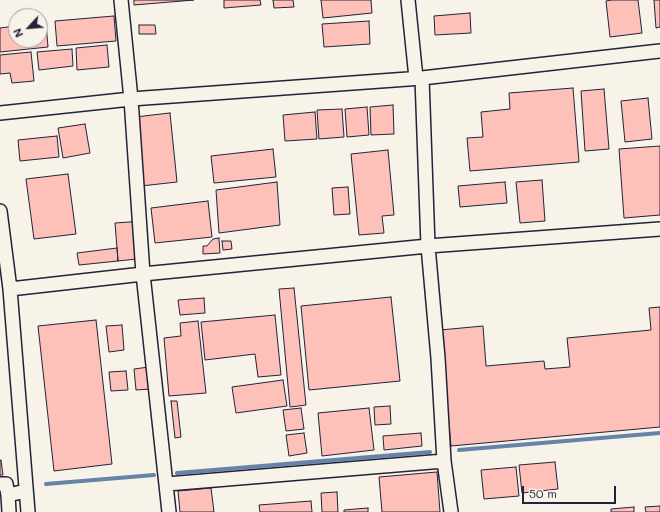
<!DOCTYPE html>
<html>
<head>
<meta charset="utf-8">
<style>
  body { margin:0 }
  #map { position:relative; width:660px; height:512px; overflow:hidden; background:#f7f3e8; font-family:Mali,sans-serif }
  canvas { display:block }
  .north { position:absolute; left:8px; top:8px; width:40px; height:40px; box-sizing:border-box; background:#f7f3e8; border:1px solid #a29fa3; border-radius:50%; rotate:244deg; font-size:11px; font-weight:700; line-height:16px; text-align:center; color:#22223b }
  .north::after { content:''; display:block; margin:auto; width:14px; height:18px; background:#22223b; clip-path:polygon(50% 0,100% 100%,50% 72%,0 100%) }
  .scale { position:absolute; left:522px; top:486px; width:94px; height:18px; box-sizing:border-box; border:2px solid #22223b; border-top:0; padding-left:5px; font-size:12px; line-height:14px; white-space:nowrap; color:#22223b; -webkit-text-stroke:3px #f7f3e8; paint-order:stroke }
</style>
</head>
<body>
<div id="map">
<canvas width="660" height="512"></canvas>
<div class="north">N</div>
<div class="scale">50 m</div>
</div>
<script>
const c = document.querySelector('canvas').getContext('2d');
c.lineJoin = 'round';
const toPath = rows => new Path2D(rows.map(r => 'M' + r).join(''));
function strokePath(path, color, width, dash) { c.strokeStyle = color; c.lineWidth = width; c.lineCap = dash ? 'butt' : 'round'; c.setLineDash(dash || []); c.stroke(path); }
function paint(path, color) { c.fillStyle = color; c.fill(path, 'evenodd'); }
strokePath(toPath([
  [459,450,660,433],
  [177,473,430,452],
  [46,484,154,475]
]), '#6684a8', 4);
const building = toPath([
  [134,0,194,0,134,5,134,0],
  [224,0,260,0,261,5,224,8,224,0],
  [273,0,293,0,294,7,274,8,273,0],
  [321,0,371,0,372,13,323,18,321,0],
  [611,0,638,0,642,33,610,37,606,1,611,0],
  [654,0,660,0,660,27,656,28,654,0],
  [470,13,471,33,435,35,434,16,470,13],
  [114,16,116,41,57,46,55,21,114,16],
  [369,21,370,44,324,47,322,24,369,21],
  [46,23,48,47,0,52,0,28,16,26,16,40,40,40,40,24,46,23],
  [139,25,155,25,156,34,139,34,139,25],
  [107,45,109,67,77,70,76,48,107,45],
  [72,49,73,66,39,70,37,52,72,49],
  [31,52,34,81,12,83,10,73,0,74,0,55,31,52],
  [573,88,579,162,470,171,467,138,483,137,481,112,510,109,509,93,573,88],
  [604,89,609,149,585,151,581,91,604,89],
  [648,98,652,139,625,142,621,101,648,98],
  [393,105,394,134,371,135,370,107,393,105],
  [367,107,369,135,347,137,345,109,367,107],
  [342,109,344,137,319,139,317,110,342,109],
  [315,112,317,139,285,141,283,115,315,112],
  [170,113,177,182,141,186,135,117,170,113],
  [85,124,90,153,63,158,58,128,85,124],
  [57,136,59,157,20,161,18,140,57,136],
  [660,146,660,215,624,218,619,149,660,146],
  [273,149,276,177,214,183,211,156,273,149],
  [388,150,394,215,382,216,384,233,359,235,351,154,388,150],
  [68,174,76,234,34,239,26,179,68,174],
  [542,180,545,221,520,223,516,182,542,180],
  [277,182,280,225,219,233,216,190,277,182],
  [505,182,507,203,460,207,458,186,505,182],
  [348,187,350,214,334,215,332,188,348,187],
  [208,201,212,237,155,243,151,208,208,201],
  [143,221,146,258,118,261,115,223,143,221],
  [219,238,220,253,203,254,203,246,207,246,213,239,219,238],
  [222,241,231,241,232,249,223,250,222,241],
  [117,248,118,261,79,265,77,253,117,248],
  [294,288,306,405,290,407,279,289,294,288],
  [391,297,400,381,309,390,301,306,391,297],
  [204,298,205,313,180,315,178,300,204,298],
  [660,307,660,427,451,446,440,330,483,326,486,366,544,361,545,369,570,367,567,338,651,330,649,308,660,307],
  [275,315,281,375,258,377,255,354,205,360,201,322,275,315],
  [96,320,112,464,54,471,38,326,96,320],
  [198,321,206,393,169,396,164,338,181,336,180,323,198,321],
  [122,325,124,350,109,352,106,326,122,325],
  [149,367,151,389,136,390,134,369,149,367],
  [126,371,128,390,111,391,109,372,126,371],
  [283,380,287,406,236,413,232,387,283,380],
  [171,401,177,401,181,437,175,438,171,401],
  [390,406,391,424,375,425,374,407,390,406],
  [301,408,304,429,286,431,283,410,301,408],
  [369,408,374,450,322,456,318,413,369,408],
  [304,433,307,453,289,456,286,435,304,433],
  [421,433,422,446,384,450,383,436,421,433],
  [1,460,3,475,0,475,0,461,1,460],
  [555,462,558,489,522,493,519,465,555,462],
  [516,467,519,496,484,499,481,470,516,467],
  [437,472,440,512,382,512,379,477,437,472],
  [211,488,214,512,180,512,178,491,211,488],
  [337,492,338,512,322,512,321,493,337,492],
  [311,501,312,512,260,512,259,505,311,501],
  [660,506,660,512,646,512,645,507,660,506],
  [634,507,634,512,611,512,611,509,634,507],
  [368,508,368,512,344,512,344,510,368,508]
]);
paint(building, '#fdc1ba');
strokePath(building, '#22223b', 1);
const minor = toPath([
  [121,0,131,99,143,274,169,512],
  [408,0,416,78],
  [422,78,428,246,438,358,444,461,451,512],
  [0,113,131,99,422,78,660,51],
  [0,211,10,289,28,512],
  [10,289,143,274,428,246,660,229],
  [0,484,6,484,8,495],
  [167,484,444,461],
  [9,512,8,495,26,491]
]);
strokePath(minor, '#22223b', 16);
strokePath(minor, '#f7f3e8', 13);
</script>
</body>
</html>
